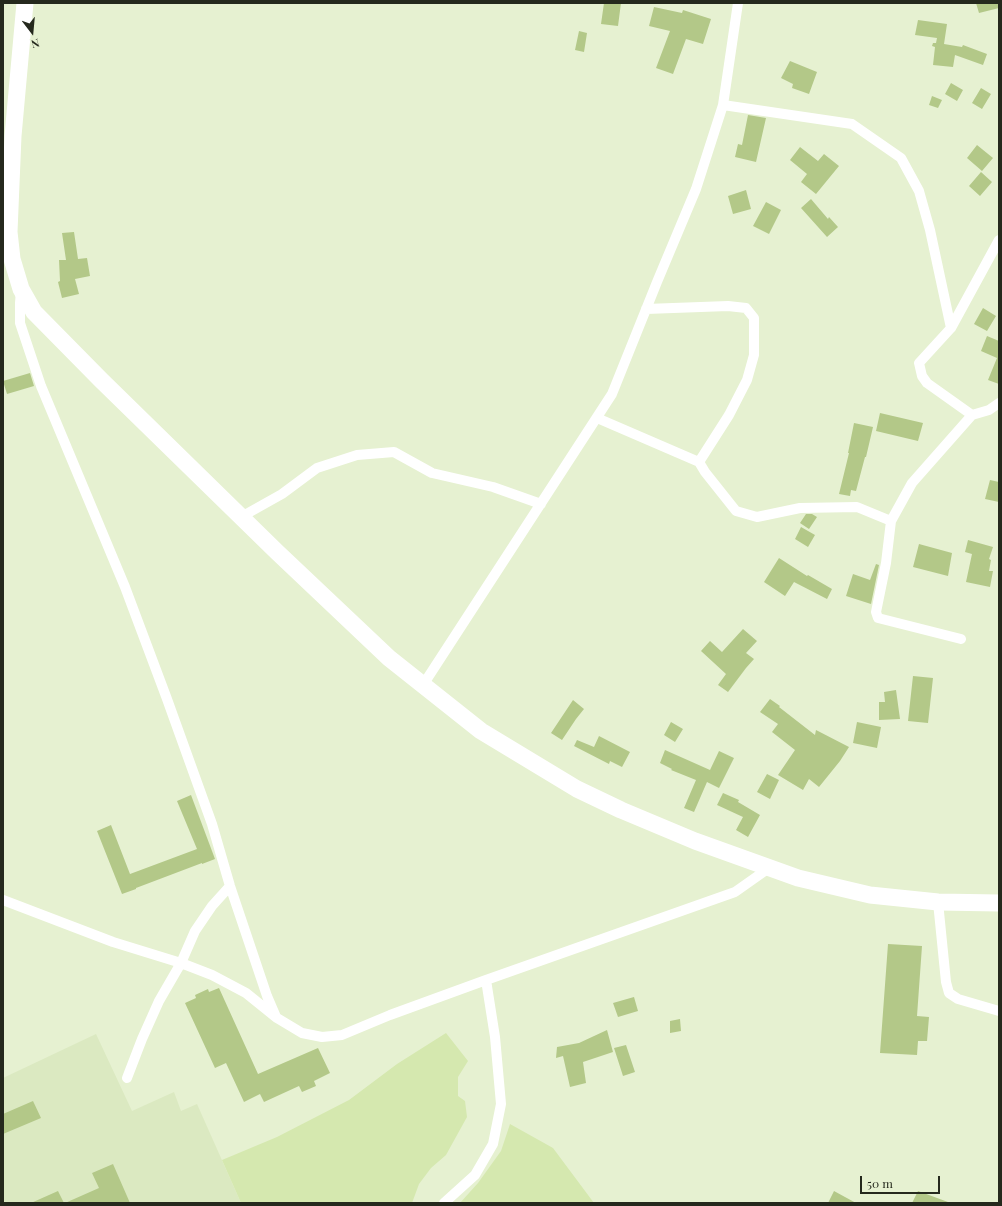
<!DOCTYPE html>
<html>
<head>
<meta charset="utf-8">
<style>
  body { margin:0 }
  #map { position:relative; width:1002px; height:1206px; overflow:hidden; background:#e6f1d1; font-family:"Playfair Display",serif }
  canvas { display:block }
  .frame { position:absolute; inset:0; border:4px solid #25291d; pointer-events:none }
  .north { position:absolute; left:12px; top:12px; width:40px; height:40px; -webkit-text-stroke:3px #e6f1d1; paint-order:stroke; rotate:164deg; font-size:11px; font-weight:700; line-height:16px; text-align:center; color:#25291d }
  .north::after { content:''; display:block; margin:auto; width:14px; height:18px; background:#25291d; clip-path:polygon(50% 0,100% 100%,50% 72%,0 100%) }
  .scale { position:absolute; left:860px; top:1176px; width:80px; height:18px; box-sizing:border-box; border:2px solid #25291d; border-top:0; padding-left:5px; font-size:12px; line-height:14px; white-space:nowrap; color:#25291d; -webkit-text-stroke:3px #e6f1d1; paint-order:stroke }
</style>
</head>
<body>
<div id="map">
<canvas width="1002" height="1206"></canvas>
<div class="frame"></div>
<div class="north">N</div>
<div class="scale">50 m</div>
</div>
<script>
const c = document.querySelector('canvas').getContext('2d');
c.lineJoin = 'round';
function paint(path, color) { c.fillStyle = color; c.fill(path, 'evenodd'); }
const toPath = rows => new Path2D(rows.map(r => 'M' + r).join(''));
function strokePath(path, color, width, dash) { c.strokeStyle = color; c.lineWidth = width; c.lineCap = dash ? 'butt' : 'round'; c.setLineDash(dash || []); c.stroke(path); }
paint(toPath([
  [96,1034,132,1111,174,1092,181,1111,197,1104,241,1203,3,1203,3,1078]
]), '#dbe9c1');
paint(toPath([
  [446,1033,468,1061,458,1077,458,1096,465,1101,467,1117,446,1155,431,1168,419,1184,412,1203,241,1203,222,1160,277,1137,349,1100,397,1064],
  [510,1124,553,1148,594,1203,460,1203,478,1183,501,1151]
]), '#d5e8af');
paint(toPath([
  [604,3,621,3,618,26,601,24],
  [976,3,999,3,999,8,979,13],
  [654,7,682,13,683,10,711,19,703,44,686,39,673,74,656,68,670,31,649,26],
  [918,20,947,24,944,44,962,47,963,45,987,54,983,65,955,55,953,67,933,65,935,47,932,46,933,43,936,43,937,38,915,35],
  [579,31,587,33,584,52,575,50],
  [790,61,817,72,809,94,792,88,793,84,781,78],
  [951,83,963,90,957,101,945,94],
  [981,88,991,94,982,109,972,103],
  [932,96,942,100,938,108,929,105],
  [748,115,766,118,756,162,735,157,738,144,742,145],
  [977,145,993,158,982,171,967,158],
  [800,147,818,161,824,154,839,166,816,194,801,182,807,174,790,160],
  [981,172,992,182,980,196,969,186],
  [746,190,751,209,733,214,728,196],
  [811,199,828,219,829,217,838,227,827,237,801,208],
  [766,202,781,210,769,234,753,226],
  [74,232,78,259,87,258,90,276,75,279,79,294,62,298,58,282,60,281,59,260,66,260,62,233],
  [983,308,996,316,987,331,974,324],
  [987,336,999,341,999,384,988,380,997,358,981,351],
  [30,373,34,386,7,394,3,381],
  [880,413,923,423,918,441,876,431],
  [854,423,873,427,866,457,865,457,856,491,851,490,850,496,839,494,849,453,848,453],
  [990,480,999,482,999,502,985,499],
  [806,514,812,514,817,517,809,529,800,523],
  [801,527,815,535,808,547,795,539],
  [968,540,993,547,989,559,991,560,989,571,993,571,990,587,966,582,972,554,965,552],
  [919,544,952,553,948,576,913,567],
  [779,558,807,576,808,575,832,589,827,599,794,582,785,596,764,582],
  [876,564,879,565,871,604,846,596,853,574,870,580],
  [743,629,757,641,746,653,754,659,746,668,728,692,718,685,726,674,701,651,710,641,722,652],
  [913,676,933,678,928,723,908,721],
  [896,690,900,719,879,720,879,702,885,702,884,692],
  [770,699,780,706,779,707,815,735,816,730,849,747,840,761,819,787,809,779,803,790,778,775,795,750,772,732,778,724,760,712],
  [573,700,584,709,576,719,562,740,551,733],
  [671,722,683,729,675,742,664,735],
  [857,722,881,727,877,748,853,743],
  [599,736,630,752,622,767,610,761,609,764,574,746,577,740,594,747],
  [665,750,710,770,719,751,734,758,719,788,707,782,694,812,684,808,696,780,671,770,672,769,660,763],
  [767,774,779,780,770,799,757,792],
  [723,793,739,800,738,802,760,815,748,837,736,830,743,817,717,805],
  [191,795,215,859,202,864,202,863,136,888,136,889,122,894,97,831,111,825,130,874,197,849,177,801],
  [888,944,922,946,917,1016,929,1017,927,1041,918,1041,917,1055,880,1053],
  [219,988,258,1074,318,1048,330,1073,314,1081,316,1086,302,1092,299,1086,264,1102,260,1094,244,1102,226,1063,215,1068,185,1003,196,998,195,995,208,989,209,992],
  [634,997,638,1011,618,1017,613,1003],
  [680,1019,681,1031,670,1033,670,1021],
  [607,1030,613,1052,583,1062,586,1083,570,1087,563,1056,556,1058,557,1047,579,1043],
  [626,1045,635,1072,623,1076,614,1048],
  [33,1101,41,1118,3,1134,3,1114],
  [113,1164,130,1203,65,1203,99,1188,92,1173],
  [58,1191,64,1203,31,1203],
  [834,1191,856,1203,828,1203],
  [918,1191,948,1202,947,1203,912,1203]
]), '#b3c888');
strokePath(toPath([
  [723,105,852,124,901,158,919,191,930,230,951,328],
  [21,291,20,303,20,323,41,386,125,587,167,699,212,824,230,886,267,996,276,1017],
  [646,309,728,306,746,308,754,318,754,355,747,380,729,415,699,462],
  [972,415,927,383,922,376,919,363,951,328,999,240],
  [597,418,699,462,705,472,736,511,757,517,800,508,857,507,891,521],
  [241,517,282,494,317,468,357,455,394,452,432,473,493,487,541,504],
  [961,639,878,618,876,612,886,563,891,521,912,483,972,415,989,410,999,403],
  [423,685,612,394,657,282,696,189,723,105,738,3],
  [3,900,113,942,181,963,212,975,246,993,277,1018,302,1033,322,1037,342,1035,390,1015,486,980,735,892,769,868],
  [938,902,946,982,949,993,958,999,999,1011],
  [127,1078,142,1039,159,1001,181,963,195,931,212,906,230,886],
  [444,1203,475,1175,493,1144,501,1104,495,1037,486,980]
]), '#fff', 10);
strokePath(toPath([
  [25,3,13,136,9,232,12,259,21,289,34,312,101,380,277,552,389,658,481,731,577,789,621,810,695,841,798,878,870,895,938,902,999,903]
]), '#fff', 17);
</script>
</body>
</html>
